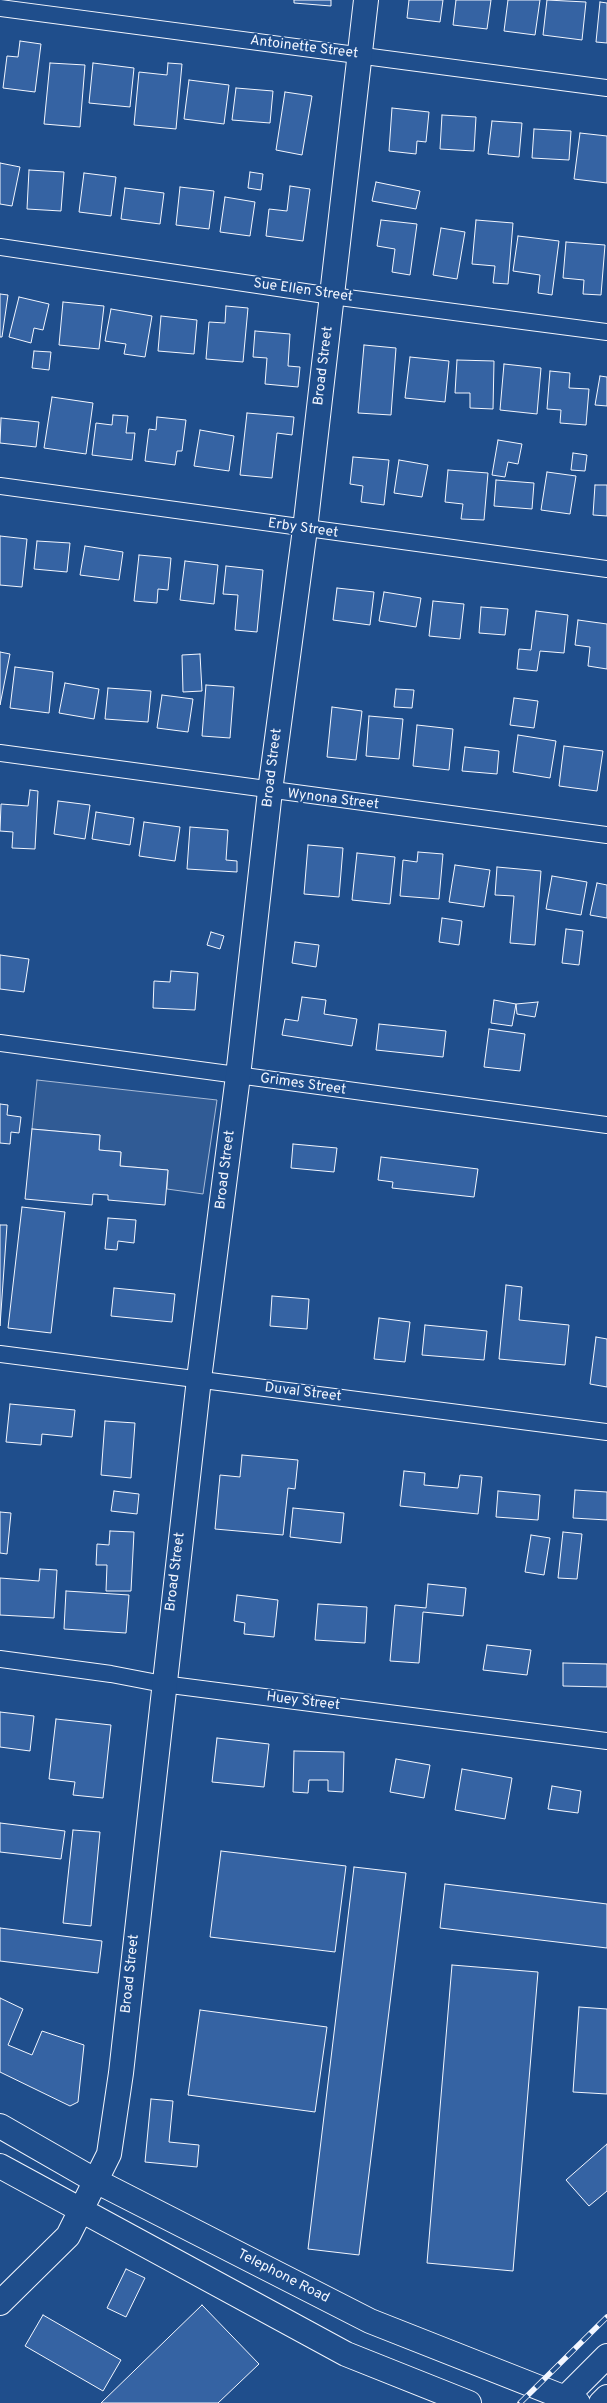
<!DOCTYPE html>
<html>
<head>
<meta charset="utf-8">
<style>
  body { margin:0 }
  canvas { display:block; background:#1f4e8c }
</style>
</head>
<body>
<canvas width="607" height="2403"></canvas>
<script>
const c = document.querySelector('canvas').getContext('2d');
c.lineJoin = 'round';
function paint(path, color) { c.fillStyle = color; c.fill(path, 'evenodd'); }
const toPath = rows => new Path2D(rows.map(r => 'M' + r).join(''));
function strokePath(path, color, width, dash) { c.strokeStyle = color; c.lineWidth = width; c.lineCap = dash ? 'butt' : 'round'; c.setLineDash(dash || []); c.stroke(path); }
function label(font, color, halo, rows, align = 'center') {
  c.font = font + ' Overpass,sans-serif'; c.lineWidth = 4; c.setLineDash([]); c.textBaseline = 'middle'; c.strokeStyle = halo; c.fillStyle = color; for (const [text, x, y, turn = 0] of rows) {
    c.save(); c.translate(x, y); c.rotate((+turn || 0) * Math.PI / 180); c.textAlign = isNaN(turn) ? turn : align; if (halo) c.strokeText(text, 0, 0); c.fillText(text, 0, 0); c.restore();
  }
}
const built = toPath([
  [37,1080,217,1100,203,1194,167,1189,168,1170,120,1166,121,1152,99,1150,100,1135,32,1129,37,1080]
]);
paint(built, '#305b95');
strokePath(built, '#a8bbd7', 1);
const building = toPath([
  [294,0,331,0,331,6,294,3,294,0],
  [409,0,443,0,440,22,407,18,409,0],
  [456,0,491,0,487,29,453,25,456,0],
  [508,0,540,0,535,35,504,31,508,0],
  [547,0,586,2,582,40,543,35,547,0],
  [600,2,607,3,607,43,596,42,600,2],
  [20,41,41,44,35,92,3,88,7,56,18,57,20,41],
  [50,63,85,65,80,127,44,124,50,63],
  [93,63,134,68,130,107,89,103,93,63],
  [168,63,182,64,176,129,134,125,139,72,167,75,168,63],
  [189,80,229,85,224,124,184,119,189,80],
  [236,88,273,91,270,123,232,120,236,88],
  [285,92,312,96,302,155,276,150,285,92],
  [392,108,429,112,426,142,417,141,416,154,389,151,392,108],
  [442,115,476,117,474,151,440,149,442,115],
  [492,121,522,123,519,157,488,154,492,121],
  [534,129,571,131,569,160,532,158,534,129],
  [580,133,607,136,607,183,574,179,580,133],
  [0,163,20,167,12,206,0,204,0,163],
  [29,170,64,172,61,211,27,209,29,170],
  [250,172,263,174,261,190,248,188,250,172],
  [84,173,116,177,111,216,79,212,84,173],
  [376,182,420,191,416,209,372,201,376,182],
  [290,186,310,189,303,241,266,236,269,209,287,211,290,186],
  [180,187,214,191,209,229,176,225,180,187],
  [125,188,164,193,160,224,121,219,125,188],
  [225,197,255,202,250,236,220,232,225,197],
  [381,220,417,224,410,275,392,272,395,249,377,246,381,220],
  [476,220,513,223,508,284,493,283,495,266,472,264,476,220],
  [441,228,465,232,457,279,433,275,441,228],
  [518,236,559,241,552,295,538,293,540,275,513,271,518,236],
  [566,242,605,245,601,295,583,294,584,280,563,278,566,242],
  [0,294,8,295,2,337,0,337,0,294],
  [19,297,49,304,43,330,34,328,31,343,9,337,19,297],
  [63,302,104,306,99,349,59,345,63,302],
  [226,306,248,308,243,362,206,359,209,322,225,323,226,306],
  [111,309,152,316,145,357,124,354,126,344,105,341,111,309],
  [161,316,197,320,194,354,158,351,161,316],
  [255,331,290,334,288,366,300,367,298,387,265,384,267,358,253,357,255,331],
  [364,345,396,348,391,415,358,413,364,345],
  [34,351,51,352,49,370,32,368,34,351],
  [410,357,449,361,445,402,405,398,410,357],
  [457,360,494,361,493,409,470,408,470,393,455,393,457,360],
  [504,364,541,368,537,414,500,410,504,364],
  [550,371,570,373,569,388,589,389,586,425,560,423,561,410,547,409,550,371],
  [600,376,607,377,607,406,595,405,600,376],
  [52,397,93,403,86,454,44,448,52,397],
  [247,413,294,417,292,435,277,433,272,478,240,475,247,413],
  [113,415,128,416,126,433,135,433,132,460,92,455,96,423,112,425,113,415],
  [157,417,186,420,182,451,177,451,175,465,145,461,149,429,156,430,157,417],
  [1,418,39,422,36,447,0,443,1,418],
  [200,430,234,436,229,471,194,466,200,430],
  [498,440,522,444,518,464,508,462,505,477,492,475,498,440],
  [573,453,587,455,585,471,571,470,573,453],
  [353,457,389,460,384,505,361,502,363,486,350,484,353,457],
  [399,460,428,465,422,497,394,493,399,460],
  [448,470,488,473,484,520,461,519,463,504,445,502,448,470],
  [547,472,576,476,570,514,541,510,547,472],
  [496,480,534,483,532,509,494,506,496,480],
  [595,485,607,485,607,516,593,515,595,485],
  [0,536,27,539,22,587,0,585,0,536],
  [37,541,70,543,67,572,34,569,37,541],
  [85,546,123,552,119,580,80,575,85,546],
  [139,555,171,558,168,590,158,589,157,603,134,601,139,555],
  [185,561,218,565,214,604,180,600,185,561],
  [226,566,263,570,257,632,235,630,238,595,223,594,226,566],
  [337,588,374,592,370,625,333,620,337,588],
  [384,592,421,598,416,627,379,621,384,592],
  [433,601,464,604,460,639,429,636,433,601],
  [481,607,508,609,505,635,479,633,481,607],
  [536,611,568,615,564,653,540,651,537,671,517,669,519,649,531,650,536,611],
  [578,620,607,624,607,669,588,666,590,647,575,645,578,620],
  [0,652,10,654,0,705,0,652],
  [200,654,202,691,183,692,182,655,200,654],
  [15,667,53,672,49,713,10,708,15,667],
  [65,683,99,689,94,719,59,713,65,683],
  [206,685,234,687,230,738,202,736,206,685],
  [108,688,151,691,148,722,105,719,108,688],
  [396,689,414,690,412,708,394,707,396,689],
  [162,695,193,699,188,732,157,728,162,695],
  [514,698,538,701,534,728,510,725,514,698],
  [332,707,362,711,356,760,327,757,332,707],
  [369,716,403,719,399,759,366,756,369,716],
  [417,725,453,729,449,770,413,766,417,725],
  [518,735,556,741,550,778,513,772,518,735],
  [564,746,603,751,597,791,559,786,564,746],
  [465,747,499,751,497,774,462,771,465,747],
  [30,790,38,791,35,849,12,848,13,832,0,831,1,804,28,806,30,790],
  [58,801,90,805,85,839,54,834,58,801],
  [96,812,134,818,130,845,92,839,96,812],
  [144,822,180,827,175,861,139,856,144,822],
  [190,827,228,830,226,860,237,861,237,872,187,869,190,827],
  [308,845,343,848,339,897,304,894,308,845],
  [418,852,443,854,439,899,400,896,403,860,417,862,418,852],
  [357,853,395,857,390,904,352,900,357,853],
  [455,865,490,870,484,907,449,902,455,865],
  [497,867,541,871,535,945,510,943,514,896,495,895,497,867],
  [552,876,587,882,581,915,546,909,552,876],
  [597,883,607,885,607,918,590,915,597,883],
  [442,918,462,921,459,945,439,942,442,918],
  [566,929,583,931,579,965,562,963,566,929],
  [211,932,224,936,220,949,207,945,211,932],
  [295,942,319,945,316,967,292,963,295,942],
  [0,955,29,959,24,992,0,989,0,955],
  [171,971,198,973,195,1010,153,1008,154,981,170,982,171,971],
  [302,997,326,1000,324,1014,357,1019,352,1046,282,1035,285,1019,298,1021,302,997],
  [494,1000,516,1004,512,1026,491,1023,494,1000],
  [538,1002,535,1017,517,1014,516,1004,538,1002],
  [379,1024,446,1031,443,1057,376,1050,379,1024],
  [489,1029,525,1034,520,1071,484,1067,489,1029],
  [0,1104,8,1105,7,1115,21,1117,19,1133,11,1132,10,1144,0,1143,0,1104],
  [32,1129,100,1135,99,1150,121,1152,120,1166,168,1170,165,1205,108,1200,108,1195,93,1194,92,1205,25,1199,32,1129],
  [293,1144,337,1148,334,1172,291,1168,293,1144],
  [381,1157,478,1169,474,1197,392,1188,393,1182,378,1180,381,1157],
  [22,1207,65,1212,51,1333,8,1328,22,1207],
  [108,1218,136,1220,134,1243,118,1241,117,1250,105,1249,108,1218],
  [0,1225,7,1225,0,1326,0,1225],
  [506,1285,522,1287,519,1320,569,1325,565,1365,499,1359,506,1285],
  [114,1288,175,1294,172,1322,111,1316,114,1288],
  [272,1296,309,1299,307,1329,270,1326,272,1296],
  [379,1318,410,1322,405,1362,374,1359,379,1318],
  [425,1325,487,1331,484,1360,422,1355,425,1325],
  [596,1337,607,1339,607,1387,590,1384,596,1337],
  [10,1404,75,1410,72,1437,42,1434,41,1445,6,1442,10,1404],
  [105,1421,135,1423,131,1478,101,1475,105,1421],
  [242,1455,298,1460,295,1489,288,1488,283,1535,215,1529,220,1475,240,1477,242,1455],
  [404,1471,425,1473,424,1485,458,1488,460,1475,482,1477,478,1514,400,1506,404,1471],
  [575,1490,607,1492,607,1520,573,1518,575,1490],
  [114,1491,139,1494,137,1514,111,1511,114,1491],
  [498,1491,540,1495,538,1520,496,1517,498,1491],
  [293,1508,344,1513,341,1543,290,1537,293,1508],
  [0,1512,11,1513,7,1554,0,1553,0,1512],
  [110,1531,134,1532,131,1591,106,1591,107,1565,96,1565,97,1544,109,1545,110,1531],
  [563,1532,582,1534,577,1579,558,1578,563,1532],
  [531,1535,550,1538,544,1575,525,1572,531,1535],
  [40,1569,57,1570,54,1618,0,1615,0,1578,39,1581,40,1569],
  [428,1584,466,1588,463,1616,423,1612,419,1663,390,1661,395,1605,426,1608,428,1584],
  [66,1591,129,1595,126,1633,64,1629,66,1591],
  [237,1595,278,1600,274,1637,244,1634,245,1623,234,1621,237,1595],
  [318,1604,367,1607,365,1643,315,1640,318,1604],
  [487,1645,531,1650,527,1675,483,1670,487,1645],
  [563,1663,607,1664,607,1687,563,1686,563,1663],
  [0,1712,34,1716,30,1751,0,1747,0,1712],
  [56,1719,111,1725,103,1798,73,1795,75,1782,49,1779,56,1719],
  [217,1738,269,1744,264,1787,212,1782,217,1738],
  [294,1751,344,1752,343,1792,328,1791,328,1780,309,1780,308,1793,293,1792,294,1751],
  [396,1759,430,1765,424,1798,390,1792,396,1759],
  [462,1769,512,1778,505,1819,455,1810,462,1769],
  [552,1786,581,1791,578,1813,548,1809,552,1786],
  [0,1823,65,1831,61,1859,0,1852,0,1823],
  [73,1830,100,1832,91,1926,63,1923,73,1830],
  [221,1851,346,1866,335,1952,210,1937,221,1851],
  [354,1867,406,1873,359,2255,308,2249,354,1867],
  [445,1884,607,1904,607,1948,440,1928,445,1884],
  [0,1928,102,1941,98,1973,0,1961,0,1928],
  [452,1965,538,1972,513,2271,427,2263,452,1965],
  [0,1998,23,2009,8,2045,32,2055,42,2031,84,2045,78,2102,70,2106,0,2072,0,1998],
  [579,2007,607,2009,607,2094,573,2092,579,2007],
  [200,2010,327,2027,315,2112,188,2095,200,2010],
  [151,2099,173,2101,169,2142,199,2145,197,2167,145,2162,151,2099],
  [607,2144,607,2191,589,2206,566,2180,607,2144],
  [126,2269,145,2278,126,2317,107,2308,126,2269],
  [202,2305,259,2364,218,2403,101,2403,202,2305],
  [43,2315,121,2360,103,2391,25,2346,43,2315]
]);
paint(building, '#3563a3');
strokePath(building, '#f2f6ff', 1);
const street = toPath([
  [0,8,607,88],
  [0,247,332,296,607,332],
  [0,486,607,569],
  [0,753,607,835],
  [0,1043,607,1125],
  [0,1354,607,1432],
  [0,1659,111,1674,163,1684,607,1741]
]);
const secondary = toPath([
  [0,2126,96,2181,370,2321,578,2403],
  [0,2166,346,2354,469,2403],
  [0,2303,68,2236,109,2154,121,2073,199,1379,238,1076,270,791,305,529,366,0],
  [560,2403,607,2356],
  [601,2403,607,2397]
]);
strokePath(street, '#f2f6ff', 18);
strokePath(secondary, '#f2f6ff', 26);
strokePath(street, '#1f4e8c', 16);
strokePath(secondary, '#1f4e8c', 24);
const rail = toPath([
  [520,2403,607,2317]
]);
strokePath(rail, '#f2f6ff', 5.5);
strokePath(rail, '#1f4e8c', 4, [11]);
label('14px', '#f2f6ff', '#1f4e8c', [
  ["Antoinette Street",304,48,7],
  ["Sue Ellen Street",303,291,8],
  ["Broad Street",324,366,-83],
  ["Erby Street",303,529,8],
  ["Broad Street",273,768,-83],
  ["Wynona Street",333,800,7],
  ["Grimes Street",303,1085,8],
  ["Broad Street",226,1170,-83],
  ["Duval Street",303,1393,7],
  ["Broad Street",176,1572,-83],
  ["Huey Street",303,1702,7],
  ["Broad Street",131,1974,-84],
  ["Telephone Road",283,2277,27]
]);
</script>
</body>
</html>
